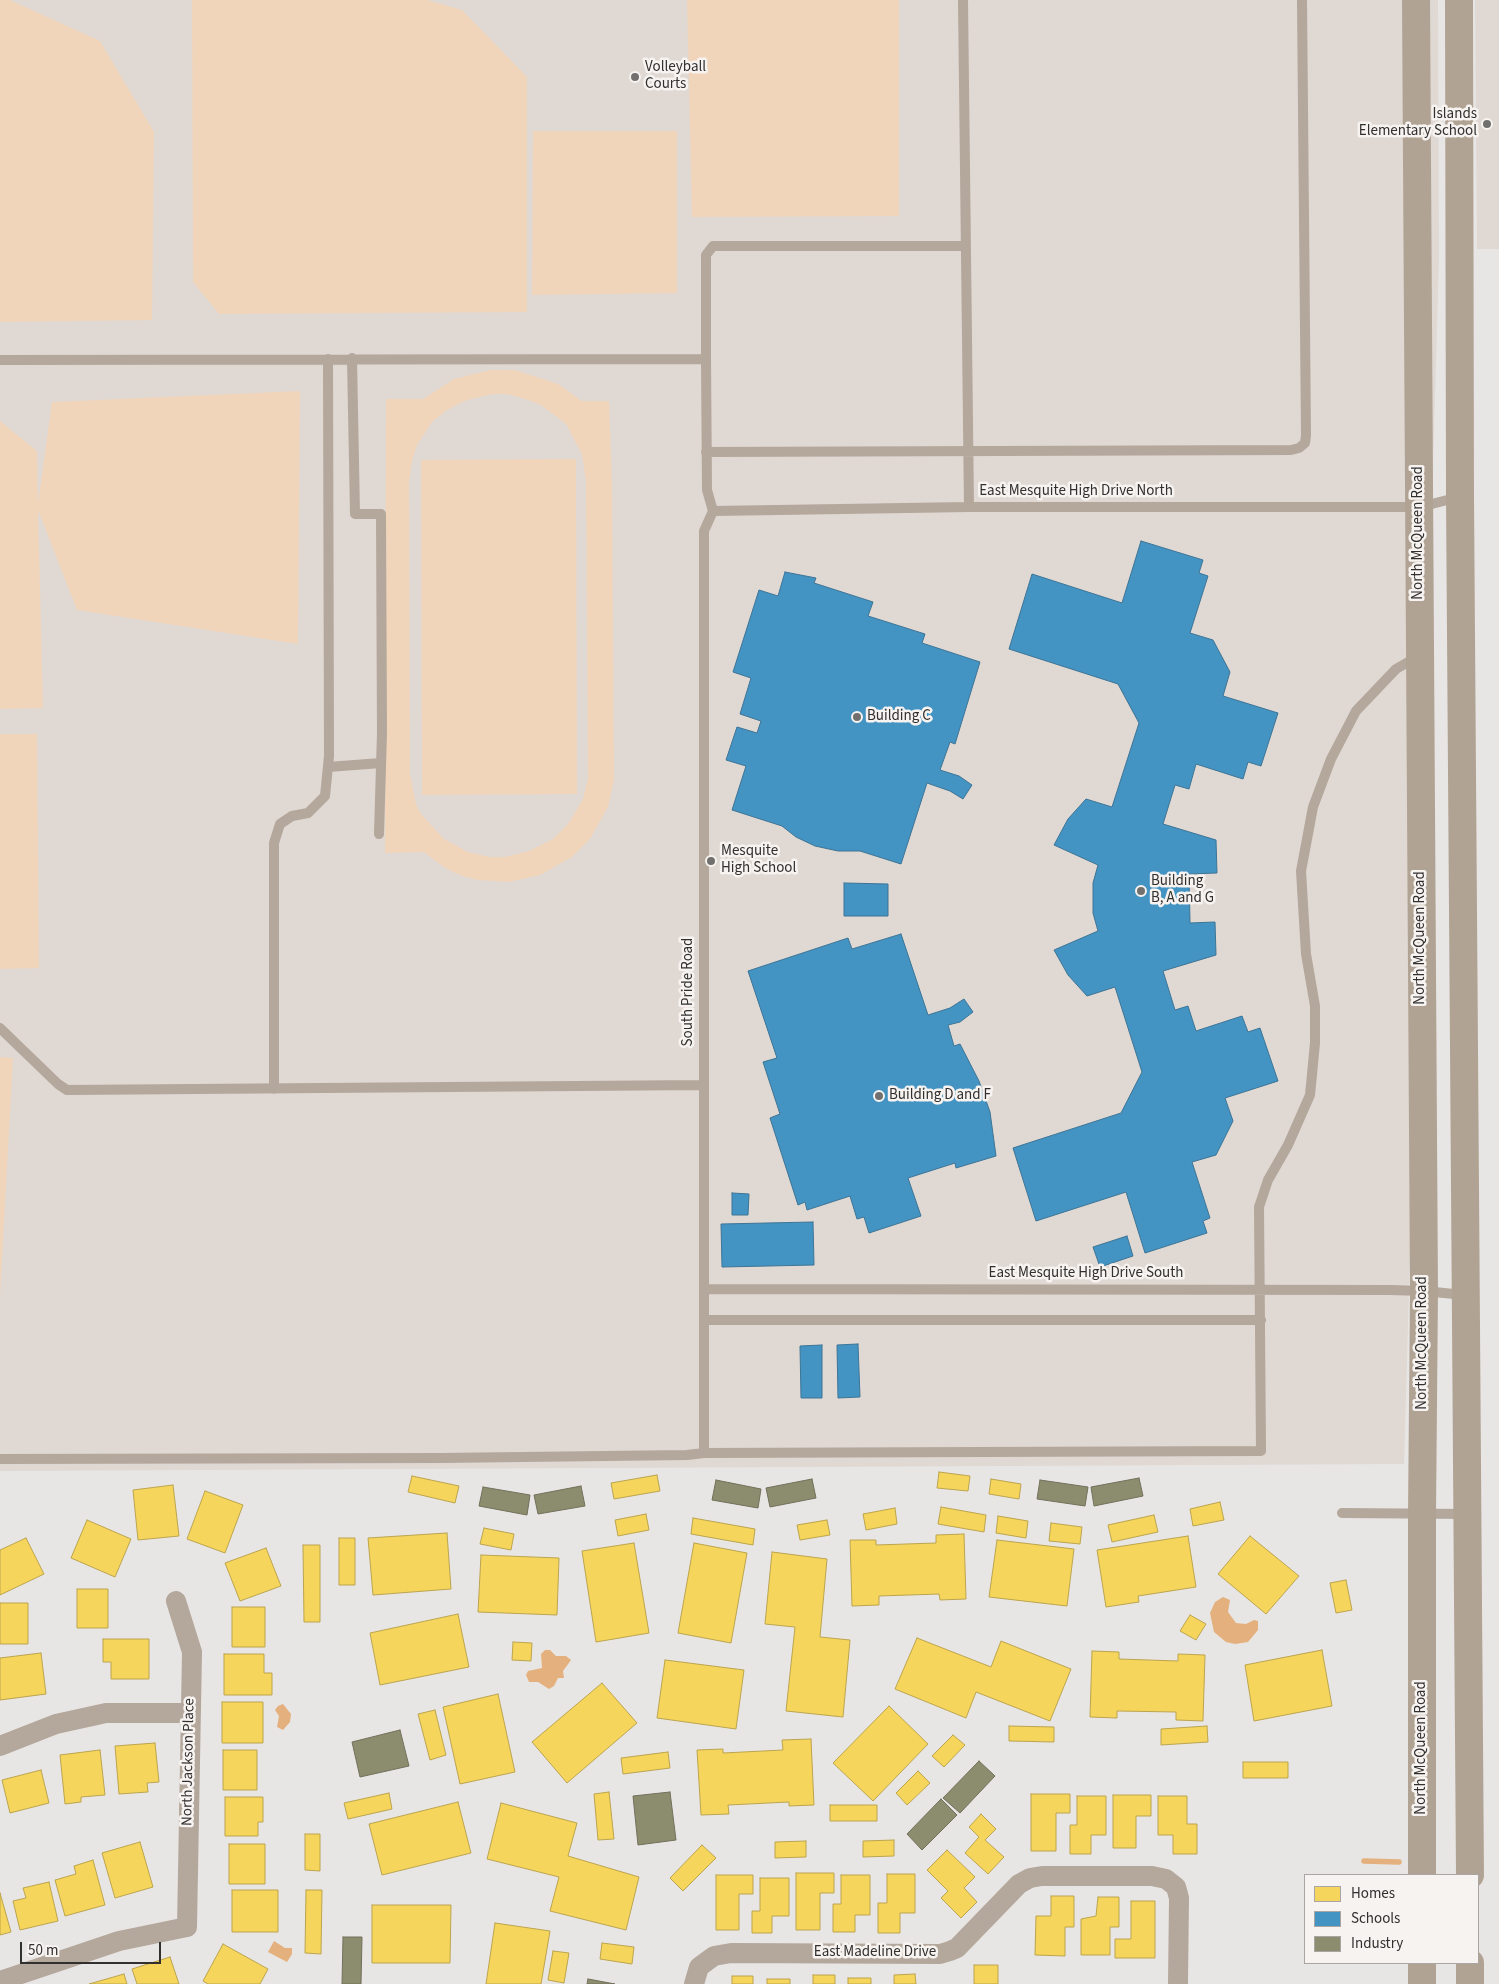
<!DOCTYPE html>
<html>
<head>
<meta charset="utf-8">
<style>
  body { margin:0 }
  #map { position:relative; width:1499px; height:1984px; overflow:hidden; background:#e8e6e4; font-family:"Source Sans 3",sans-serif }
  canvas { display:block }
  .legend { position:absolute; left:1304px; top:1874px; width:175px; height:90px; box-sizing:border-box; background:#f7f3f0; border:1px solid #a8a5a2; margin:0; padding:6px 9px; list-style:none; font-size:15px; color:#31302e }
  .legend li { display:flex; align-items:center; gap:10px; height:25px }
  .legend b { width:25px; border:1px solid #a8a5a2 }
  .scale { position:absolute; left:20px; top:1942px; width:141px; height:22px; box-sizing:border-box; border:2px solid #31302e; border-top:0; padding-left:6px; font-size:15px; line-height:18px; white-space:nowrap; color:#31302e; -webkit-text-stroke:4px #f7f3f0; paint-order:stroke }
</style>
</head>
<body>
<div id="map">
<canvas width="1499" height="1984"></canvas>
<ul class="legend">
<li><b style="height:14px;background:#f6d55c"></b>Homes</li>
<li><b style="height:14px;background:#4393c3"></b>Schools</li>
<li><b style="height:14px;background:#8c8c6e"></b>Industry</li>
</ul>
<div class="scale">50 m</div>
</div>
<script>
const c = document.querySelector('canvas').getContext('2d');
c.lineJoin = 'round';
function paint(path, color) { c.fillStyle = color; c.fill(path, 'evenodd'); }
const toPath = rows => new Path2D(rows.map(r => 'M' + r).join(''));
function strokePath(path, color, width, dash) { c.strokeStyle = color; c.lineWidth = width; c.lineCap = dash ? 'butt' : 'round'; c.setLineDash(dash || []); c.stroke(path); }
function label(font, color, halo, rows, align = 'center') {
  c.font = font + ' "Source Sans 3",sans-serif'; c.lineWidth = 5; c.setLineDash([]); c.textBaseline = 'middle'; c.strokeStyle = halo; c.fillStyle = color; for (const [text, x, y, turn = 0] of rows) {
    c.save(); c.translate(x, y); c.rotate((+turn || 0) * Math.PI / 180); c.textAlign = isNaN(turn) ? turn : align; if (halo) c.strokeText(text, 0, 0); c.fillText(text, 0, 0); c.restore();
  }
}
paint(toPath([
  [0,0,1438,0,1439,258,1404,1464,0,1471],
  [1475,0,1499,0,1499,249,1477,249]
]), '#dfd8d3');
paint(toPath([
  [0,0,10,0,100,41,154,132,152,320,0,322],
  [192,0,427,0,462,10,527,77,527,312,219,314,193,282],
  [687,0,899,0,899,216,692,217],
  [533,131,677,131,677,293,532,295],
  [490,370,515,370,558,384,582,401,609,401,612,483,614,780,608,807,590,839,572,857,540,875,509,882,478,880,462,876,445,868,424,852,385,853,386,399,423,399,454,379],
  [492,394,508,394,528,400,541,405,566,424,582,454,586,481,588,778,583,799,568,824,553,839,529,851,505,857,490,857,468,852,444,839,421,814,416,804,410,774,409,483,412,461,417,445,432,422,447,410,464,401],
  [300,391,298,644,77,610,38,510,43,708,0,709,0,421,37,451,38,504,52,402],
  [576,459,577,794,422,795,421,460],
  [0,734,37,734,39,968,0,969],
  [0,1057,13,1058,0,1296]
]), '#f1d5bb');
paint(toPath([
  [1223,1597,1230,1600,1228,1612,1236,1623,1246,1624,1254,1620,1258,1621,1258,1630,1248,1642,1235,1644,1226,1642,1214,1632,1210,1613,1215,1602],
  [545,1650,550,1650,556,1656,566,1656,571,1660,563,1671,564,1678,558,1678,554,1686,549,1689,538,1682,529,1682,526,1675,528,1671,542,1668,541,1654],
  [283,1704,291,1714,290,1722,283,1730,277,1727,279,1716,275,1710,278,1706],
  [274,1941,285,1948,292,1948,292,1954,287,1962,268,1952]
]), '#e4b07d');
const homes = toPath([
  [939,1472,970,1476,968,1491,937,1488,939,1472],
  [657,1475,660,1491,614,1499,611,1483,657,1475],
  [412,1476,459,1486,455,1503,408,1492,412,1476],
  [991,1479,1021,1484,1019,1499,989,1494,991,1479],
  [173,1485,179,1536,138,1540,133,1490,173,1485],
  [205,1491,243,1505,225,1553,187,1539,205,1491],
  [1220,1502,1224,1520,1193,1526,1190,1509,1220,1502],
  [941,1507,986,1515,984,1532,938,1524,941,1507],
  [895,1508,897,1524,866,1530,863,1514,895,1508],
  [646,1514,649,1530,618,1536,615,1520,646,1514],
  [1154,1515,1158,1532,1112,1542,1108,1525,1154,1515],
  [998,1516,1028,1521,1026,1538,996,1533,998,1516],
  [693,1518,755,1529,753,1545,691,1534,693,1518],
  [87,1520,131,1539,115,1577,71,1558,87,1520],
  [827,1520,830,1535,800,1540,797,1525,827,1520],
  [1051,1523,1082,1527,1080,1544,1049,1541,1051,1523],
  [484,1528,514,1534,511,1550,480,1544,484,1528],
  [447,1533,451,1589,373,1595,368,1538,447,1533],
  [964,1534,966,1599,940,1600,939,1594,879,1596,879,1605,852,1606,850,1540,876,1540,876,1545,936,1543,936,1535,964,1534],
  [1188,1536,1196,1587,1138,1596,1139,1602,1106,1607,1097,1550,1188,1536],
  [1250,1536,1299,1576,1266,1614,1218,1574,1250,1536],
  [26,1538,44,1574,0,1595,0,1550,26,1538],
  [339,1538,355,1538,355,1585,339,1585,339,1538],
  [997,1540,1074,1549,1067,1606,989,1597,997,1540],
  [634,1543,649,1633,596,1642,582,1551,634,1543],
  [694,1543,747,1553,731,1643,678,1633,694,1543],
  [303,1545,320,1545,320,1622,304,1622,303,1545],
  [266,1548,281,1586,240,1601,225,1563,266,1548],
  [772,1552,827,1559,820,1637,850,1640,843,1717,786,1711,795,1627,765,1624,772,1552],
  [481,1555,559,1558,557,1615,478,1612,481,1555],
  [1346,1580,1352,1610,1336,1613,1330,1583,1346,1580],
  [77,1589,108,1589,108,1628,77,1628,77,1589],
  [0,1603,28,1603,28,1644,0,1644,0,1603],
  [232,1607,265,1607,265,1647,232,1647,232,1607],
  [458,1614,469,1667,380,1685,370,1633,458,1614],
  [1190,1615,1206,1624,1196,1640,1180,1631,1190,1615],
  [917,1638,991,1667,1001,1641,1071,1669,1050,1721,976,1692,966,1718,895,1689,917,1638],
  [103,1639,149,1639,149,1679,111,1679,111,1662,103,1662,103,1639],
  [513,1642,532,1643,531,1661,512,1660,513,1642],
  [1322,1650,1332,1706,1254,1721,1245,1665,1322,1650],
  [1092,1651,1119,1652,1119,1659,1178,1661,1178,1654,1205,1655,1203,1721,1176,1720,1176,1712,1117,1711,1117,1718,1090,1717,1092,1651],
  [41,1653,46,1694,0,1700,0,1658,41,1653],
  [224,1654,264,1654,264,1673,272,1673,272,1695,224,1695,224,1654],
  [665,1660,744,1670,736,1729,657,1718,665,1660],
  [602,1683,637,1723,567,1783,532,1742,602,1683],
  [498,1694,515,1772,460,1784,443,1707,498,1694],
  [222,1702,263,1702,263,1743,222,1743,222,1702],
  [889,1706,928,1744,873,1801,833,1763,889,1706],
  [435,1710,446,1755,430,1760,418,1714,435,1710],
  [1009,1726,1054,1727,1054,1742,1009,1741,1009,1726],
  [1207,1726,1208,1742,1161,1745,1161,1729,1207,1726],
  [953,1735,965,1745,944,1767,932,1756,953,1735],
  [811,1739,814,1805,789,1806,789,1802,728,1805,729,1814,701,1815,697,1750,723,1749,723,1753,783,1750,782,1740,811,1739],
  [155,1743,159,1782,147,1783,148,1792,119,1794,115,1746,155,1743],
  [100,1750,105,1795,81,1797,81,1802,65,1804,60,1755,100,1750],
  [223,1750,257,1750,257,1790,223,1790,223,1750],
  [668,1752,670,1768,623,1774,621,1758,668,1752],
  [1243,1762,1288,1762,1288,1778,1243,1778,1243,1762],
  [41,1770,49,1803,10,1813,2,1780,41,1770],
  [918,1771,930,1783,907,1805,896,1793,918,1771],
  [609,1792,614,1839,598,1840,594,1794,609,1792],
  [389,1793,392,1809,348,1819,344,1803,389,1793],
  [1031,1794,1070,1794,1070,1813,1056,1813,1056,1851,1031,1851,1031,1794],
  [1113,1795,1151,1795,1151,1816,1136,1816,1136,1848,1113,1848,1113,1795],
  [1077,1796,1106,1796,1106,1835,1091,1835,1091,1854,1070,1854,1070,1825,1077,1825,1077,1796],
  [1158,1796,1187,1796,1187,1824,1197,1824,1197,1854,1173,1854,1173,1835,1158,1835,1158,1796],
  [225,1797,263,1797,263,1822,258,1822,258,1836,225,1836,225,1797],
  [458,1802,471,1853,382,1875,369,1824,458,1802],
  [501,1803,577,1823,568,1856,639,1877,626,1930,550,1911,559,1877,487,1859,501,1803],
  [830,1805,877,1805,877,1821,830,1821,830,1805],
  [981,1814,996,1829,985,1840,1004,1857,988,1874,965,1853,979,1837,969,1827,981,1814],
  [305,1834,320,1834,320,1871,305,1870,305,1834],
  [894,1840,894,1856,863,1857,863,1841,894,1840],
  [806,1841,806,1857,775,1858,775,1842,806,1841],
  [140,1842,153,1887,115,1898,102,1853,140,1842],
  [229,1844,265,1844,265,1884,229,1884,229,1844],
  [702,1845,716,1858,683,1891,670,1878,702,1845],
  [947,1850,975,1877,964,1888,977,1902,961,1918,941,1898,948,1891,927,1870,947,1850],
  [93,1860,105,1905,65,1916,55,1880,76,1874,74,1866,93,1860],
  [796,1873,834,1873,834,1893,820,1893,820,1930,796,1930,796,1873],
  [887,1874,915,1874,915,1913,900,1913,900,1933,878,1933,878,1903,887,1903,887,1874],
  [716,1875,753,1875,753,1894,739,1894,739,1930,716,1930,716,1875],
  [841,1875,870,1875,870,1915,855,1915,855,1932,833,1932,833,1904,841,1904,841,1875],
  [760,1878,789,1878,789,1916,772,1916,772,1933,752,1933,752,1911,760,1911,760,1878],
  [49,1882,58,1921,20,1930,13,1901,26,1898,23,1888,49,1882],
  [232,1890,278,1890,278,1932,232,1932,232,1890],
  [306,1890,322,1890,321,1954,305,1953,306,1890],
  [0,1893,11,1932,0,1935,0,1893],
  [1051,1896,1074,1896,1074,1927,1065,1927,1065,1956,1035,1955,1036,1916,1051,1916,1051,1896],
  [1098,1897,1119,1897,1119,1927,1110,1927,1110,1955,1081,1955,1081,1919,1096,1916,1098,1897],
  [1131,1901,1155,1901,1155,1958,1115,1958,1115,1939,1131,1939,1131,1901],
  [372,1905,451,1905,450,1963,372,1963,372,1905],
  [495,1923,550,1931,541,1984,486,1984,495,1923],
  [602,1943,634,1947,632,1964,600,1959,602,1943],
  [223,1944,268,1969,260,1984,208,1984,203,1981,223,1944],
  [553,1951,569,1953,564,1983,548,1980,553,1951],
  [170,1957,179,1984,137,1984,132,1969,170,1957],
  [974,1965,998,1965,998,1984,974,1984,974,1965],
  [124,1974,127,1984,89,1984,124,1974],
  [915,1974,916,1984,894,1984,894,1975,915,1974],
  [813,1975,835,1975,835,1984,813,1984,813,1975],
  [732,1976,753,1976,753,1984,732,1984,732,1976],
  [848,1978,871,1978,871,1984,848,1984,848,1978],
  [767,1979,790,1979,790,1984,767,1984,767,1979]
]);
paint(homes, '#f6d55c');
strokePath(homes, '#bba44e', 1);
const schools = toPath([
  [1141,541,1203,560,1199,573,1208,576,1190,633,1213,640,1230,672,1223,696,1278,713,1261,766,1248,762,1243,779,1196,764,1189,789,1175,785,1163,824,1216,840,1217,873,1189,874,1190,923,1215,922,1216,955,1163,971,1175,1010,1188,1006,1196,1031,1242,1016,1248,1032,1260,1028,1278,1081,1225,1098,1233,1121,1216,1155,1192,1162,1210,1218,1203,1221,1207,1233,1145,1253,1126,1192,1036,1221,1013,1148,1121,1113,1142,1072,1115,987,1087,996,1068,975,1054,950,1098,931,1093,913,1093,883,1098,865,1054,845,1068,819,1086,799,1112,807,1139,723,1118,684,1009,649,1032,574,1122,603,1141,541],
  [785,572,816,578,814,583,873,602,868,616,925,634,922,643,980,662,955,744,950,742,940,770,959,776,972,785,963,799,950,791,927,783,901,864,860,851,838,851,815,846,796,837,782,826,732,810,746,766,726,760,737,727,757,733,761,721,740,714,751,678,733,672,759,590,778,596,785,572],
  [844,883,888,884,888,916,844,916,844,883],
  [901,934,928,1015,950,1008,964,999,973,1012,960,1022,948,1025,954,1046,960,1044,979,1081,990,1112,996,1156,956,1168,955,1163,908,1178,921,1216,869,1233,864,1217,857,1219,850,1196,807,1210,805,1202,798,1205,770,1118,780,1114,763,1062,777,1058,748,971,848,938,852,949,901,934],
  [732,1193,749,1194,748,1215,732,1215,732,1193],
  [813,1222,814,1265,722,1267,721,1224,813,1222],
  [1127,1236,1133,1256,1100,1267,1093,1247,1127,1236],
  [858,1344,860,1397,838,1398,837,1345,858,1344],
  [822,1345,822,1398,801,1398,800,1346,822,1345]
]);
paint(schools, '#4393c3');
strokePath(schools, '#3e7596', 1);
const industry = toPath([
  [1139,1478,1143,1496,1094,1506,1091,1487,1139,1478],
  [812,1479,816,1498,770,1507,766,1488,812,1479],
  [716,1480,761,1489,758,1508,712,1500,716,1480],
  [1040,1480,1088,1487,1085,1506,1037,1499,1040,1480],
  [581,1486,585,1506,538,1514,534,1495,581,1486],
  [483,1487,530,1495,527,1515,479,1506,483,1487],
  [400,1730,409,1766,360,1777,352,1742,400,1730],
  [979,1761,995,1776,960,1813,943,1798,979,1761],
  [670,1792,676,1840,638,1845,633,1796,670,1792],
  [941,1799,957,1815,922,1850,907,1834,941,1799],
  [343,1937,362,1937,361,1984,342,1984,343,1937],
  [588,1979,615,1984,587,1984,588,1979]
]);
paint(industry, '#8c8c6e');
strokePath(industry, '#71705b', 1);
strokePath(toPath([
  [1364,1861,1399,1862]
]), '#e4b07d', 5.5);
strokePath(toPath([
  [963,0,969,507],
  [352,358,355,514,381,514,382,733,379,834],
  [0,360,706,359],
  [706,452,1291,450,1299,448,1305,443,1306,435,1302,0],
  [713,511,707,490,706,359,706,255,713,246,965,246],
  [328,767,381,763],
  [0,1028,58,1084,67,1090,704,1085],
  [274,1089,274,843,280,824,292,816,308,813,325,796,329,756,328,359],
  [705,1289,1390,1290,1424,1291,1464,1295],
  [705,1320,1261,1320],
  [704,1453,704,531,713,511,969,507,1420,507,1459,497],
  [0,1459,440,1458,687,1455,704,1453,1261,1451,1259,1207,1268,1180,1288,1145,1310,1095,1315,1043,1315,1006,1306,954,1301,871,1313,807,1331,759,1356,711,1396,669,1417,657],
  [1342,1513,1466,1514]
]), '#b4a79c', 10);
strokePath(toPath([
  [0,1746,56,1724,106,1713,189,1713],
  [0,1981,119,1941,187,1927,192,1652,176,1601],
  [694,1984,699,1967,714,1956,731,1953,940,1954,950,1951,957,1948,1019,1884,1030,1878,1042,1876,1152,1876,1166,1879,1176,1887,1179,1898,1178,1984]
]), '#b4a79c', 20);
strokePath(toPath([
  [1416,0,1424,1291,1422,1514,1422,1875],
  [1459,0,1460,497,1470,1875],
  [1422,1963,1422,1984],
  [1470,1963,1470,1984]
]), '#b1a394', 28);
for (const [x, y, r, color] of [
  [635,77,5,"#71706e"],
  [1487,124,5,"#71706e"],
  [857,717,5,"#71706e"],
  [711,861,5,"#71706e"],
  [1141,891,5,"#71706e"],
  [879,1096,5,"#71706e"]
]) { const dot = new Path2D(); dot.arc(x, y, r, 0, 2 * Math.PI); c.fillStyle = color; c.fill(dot); strokePath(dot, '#f7f3f0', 2); }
label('15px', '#31302e', '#f7f3f0', [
  ["Volleyball",645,68],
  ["Courts",645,85],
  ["Islands",1477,115,"right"],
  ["Elementary School",1477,132,"right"],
  ["Building C",867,717],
  ["Mesquite",721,852],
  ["High School",721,869],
  ["Building",1151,882],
  ["B, A and G",1151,899],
  ["Building D and F",889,1096]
], 'left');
label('15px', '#31302e', '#f7f3f0', [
  ["East Mesquite High Drive North",1076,492],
  ["North McQueen Road",1419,533,-90],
  ["North McQueen Road",1421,938,-90],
  ["South Pride Road",689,992,-90],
  ["East Mesquite High Drive South",1086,1274],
  ["North McQueen Road",1423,1343,-90],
  ["North McQueen Road",1422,1748,-90],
  ["North Jackson Place",189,1762,-89],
  ["East Madeline Drive",875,1953]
]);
</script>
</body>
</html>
